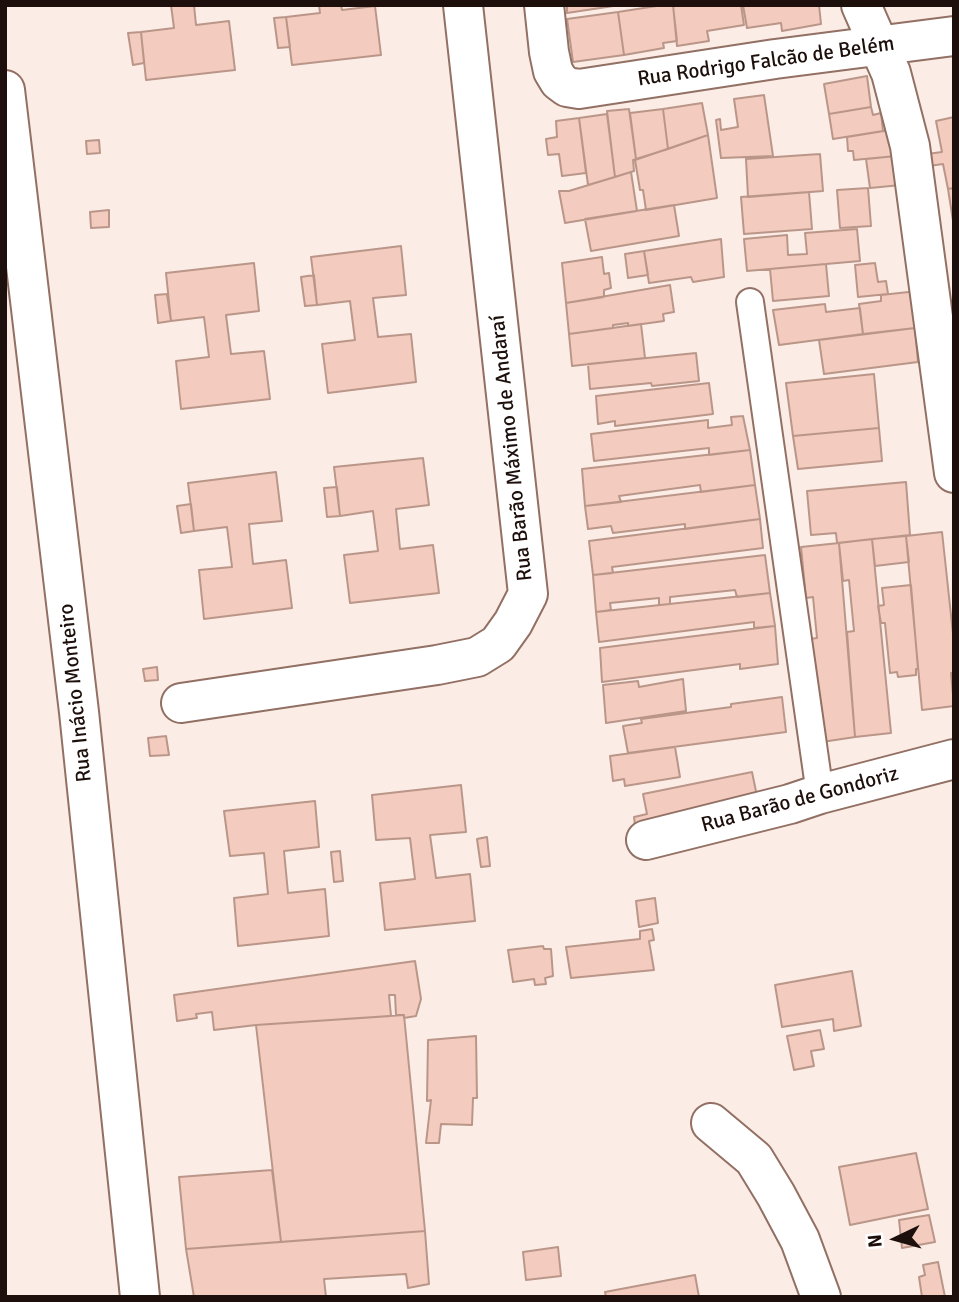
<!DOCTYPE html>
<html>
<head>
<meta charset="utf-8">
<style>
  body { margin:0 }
  #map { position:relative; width:959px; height:1302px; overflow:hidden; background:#fcece6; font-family:Signika,sans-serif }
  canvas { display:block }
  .frame { position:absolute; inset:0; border:7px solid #1d100c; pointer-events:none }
  .north { position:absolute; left:861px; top:1204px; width:70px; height:70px; -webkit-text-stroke:5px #fff; paint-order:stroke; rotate:265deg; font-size:19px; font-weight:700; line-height:28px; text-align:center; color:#1d100c }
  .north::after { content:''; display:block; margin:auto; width:24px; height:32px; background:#1d100c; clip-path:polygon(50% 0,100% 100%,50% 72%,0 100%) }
</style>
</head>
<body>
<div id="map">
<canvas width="959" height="1302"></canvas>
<div class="frame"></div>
<div class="north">N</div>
</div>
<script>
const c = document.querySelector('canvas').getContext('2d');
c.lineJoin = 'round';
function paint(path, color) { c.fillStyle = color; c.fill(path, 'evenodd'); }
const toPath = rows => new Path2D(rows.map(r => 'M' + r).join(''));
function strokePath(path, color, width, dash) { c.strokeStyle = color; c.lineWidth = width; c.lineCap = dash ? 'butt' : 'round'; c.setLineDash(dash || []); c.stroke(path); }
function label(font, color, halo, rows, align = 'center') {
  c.font = font + ' Signika,sans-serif'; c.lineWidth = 5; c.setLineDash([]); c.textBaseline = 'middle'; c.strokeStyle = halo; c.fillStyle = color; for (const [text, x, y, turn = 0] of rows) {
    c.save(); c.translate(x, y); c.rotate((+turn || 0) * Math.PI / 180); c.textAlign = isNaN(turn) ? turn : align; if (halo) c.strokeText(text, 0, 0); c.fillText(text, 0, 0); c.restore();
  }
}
const building = toPath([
  [171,5,194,5,196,25,229,21,235,70,146,80,141,32,174,28,171,5],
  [319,5,341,5,342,10,375,6,381,55,292,65,286,17,320,13,319,5],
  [567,5,620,5,567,13,567,5],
  [663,5,673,5,677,41,663,43,664,48,624,55,618,12,663,5],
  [673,5,741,5,744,25,707,31,709,41,677,46,673,5],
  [743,5,819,5,821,24,782,31,781,23,747,28,743,5],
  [618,12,624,55,573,62,567,19,618,12],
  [286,17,290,47,278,48,274,18,286,17],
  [141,32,144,63,133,65,128,33,141,32],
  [867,76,871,107,829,114,824,84,867,76],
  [764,95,773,156,721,158,716,120,720,119,721,130,738,127,734,99,764,95],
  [702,103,708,135,668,149,663,109,702,103],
  [871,107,873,115,881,113,883,131,833,139,829,114,871,107],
  [629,109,636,159,633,160,634,171,615,177,607,111,629,109],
  [663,109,668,149,636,159,630,113,663,109],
  [607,114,615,177,588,185,579,118,607,114],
  [954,117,954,188,948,189,943,164,929,166,927,154,942,152,936,121,954,117],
  [579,118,586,173,562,176,559,154,548,155,546,139,557,137,556,121,579,118],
  [890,130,896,156,854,160,853,151,848,151,847,137,890,130],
  [708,135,717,198,646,210,643,190,640,190,635,160,708,135],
  [99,140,100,153,87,154,86,141,99,140],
  [820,154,823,191,748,197,746,159,820,154],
  [896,156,901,185,870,188,866,159,896,156],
  [631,172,637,211,565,223,559,191,569,191,631,172],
  [868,188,871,226,840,228,837,190,868,188],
  [954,188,954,227,948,189,954,188],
  [809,192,812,229,744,234,741,197,809,192],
  [674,205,679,236,591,251,585,219,674,205],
  [109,210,109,227,91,228,90,212,109,210],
  [857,229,860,261,747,271,744,239,787,235,788,255,807,254,805,233,857,229],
  [721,239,724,277,693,282,691,277,649,283,644,251,721,239],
  [401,246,406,295,373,298,378,337,411,334,416,382,328,393,322,344,355,340,350,301,317,305,311,257,401,246],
  [644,251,648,275,628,278,625,254,644,251],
  [602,257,604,274,609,273,611,288,604,290,604,297,566,303,562,263,602,257],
  [254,263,259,311,226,315,231,354,264,351,270,399,181,409,176,361,209,357,204,317,171,321,166,273,254,263],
  [875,263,878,282,886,281,888,294,858,297,855,265,875,263],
  [826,264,829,296,773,301,770,269,826,264],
  [314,275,317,305,305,306,301,277,314,275],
  [670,285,674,312,663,314,664,321,628,326,628,323,613,325,613,328,569,334,566,303,670,285],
  [918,291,915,328,863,334,859,304,881,301,881,295,918,291],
  [167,294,171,321,158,323,155,295,167,294],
  [825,304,826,312,860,308,863,334,779,345,773,310,825,304],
  [641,324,645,358,572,366,569,334,641,324],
  [915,328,918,362,824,374,819,340,915,328],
  [696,353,699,381,652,386,651,383,590,389,588,364,696,353],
  [874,374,879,428,793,436,786,383,874,374],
  [709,383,713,414,615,426,615,421,598,424,596,396,709,383],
  [743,416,750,450,709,455,709,448,594,461,591,434,708,420,708,428,732,425,731,417,743,416],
  [879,428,882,461,798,469,793,436,879,428],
  [750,450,755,485,701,492,700,485,619,496,621,502,585,506,582,469,750,450],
  [423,458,429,505,396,509,400,549,433,545,439,593,350,603,344,555,378,551,373,511,340,516,334,467,423,458],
  [276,472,282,521,249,524,253,564,286,560,292,608,204,619,199,570,232,567,227,527,194,531,188,483,276,472],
  [906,482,910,535,837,543,836,533,811,535,807,491,906,482],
  [755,485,760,519,685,529,685,524,613,533,611,526,588,529,585,506,755,485],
  [337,487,340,516,327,517,324,488,337,487],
  [191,504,194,531,181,533,177,506,191,504],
  [760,519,763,548,612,567,613,573,593,575,589,541,760,519],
  [942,532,954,643,954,673,951,673,954,706,922,710,906,536,942,532],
  [906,536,909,562,875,566,872,539,906,536],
  [872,539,891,733,855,737,847,632,854,631,849,580,843,581,839,543,872,539],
  [839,543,855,737,822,742,810,639,817,638,813,597,806,598,801,547,839,543],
  [765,555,770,593,737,597,735,590,670,597,670,604,659,605,659,598,610,603,611,610,596,612,593,575,765,555],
  [911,585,918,669,916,669,916,675,898,677,897,672,890,673,885,623,881,623,878,606,884,605,882,588,911,585],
  [770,593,775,626,754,628,754,622,599,642,596,612,770,593],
  [775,626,778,664,740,669,740,664,602,682,600,648,775,626],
  [157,667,158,680,145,681,143,669,157,667],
  [683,679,686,711,606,723,603,685,638,681,639,687,683,679],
  [782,697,786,732,628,753,623,726,642,723,641,719,731,707,731,704,782,697],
  [166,736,169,755,150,756,148,738,166,736],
  [675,747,680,777,625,786,624,779,613,781,610,756,675,747],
  [752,772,758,801,635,825,634,817,647,814,643,794,752,772],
  [461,785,466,832,430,835,436,878,470,874,475,921,385,930,380,883,415,879,410,838,376,840,372,795,461,785],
  [315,801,319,847,284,851,288,893,325,889,329,936,238,946,234,898,268,894,264,853,230,856,224,811,315,801],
  [487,837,490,866,481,867,477,839,487,837],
  [340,851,343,881,334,882,331,852,340,851],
  [655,898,658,923,639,927,636,901,655,898],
  [652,929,654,940,649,941,654,970,571,978,566,947,640,939,640,931,652,929],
  [543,946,544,949,551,949,553,976,545,978,546,984,535,985,534,979,513,982,508,950,543,946],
  [415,961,421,999,416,1016,404,1018,404,1015,396,1015,395,995,389,995,391,1016,256,1025,214,1030,212,1012,196,1014,197,1018,177,1021,174,995,415,961],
  [852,971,861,1026,834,1031,833,1019,782,1027,775,985,852,971],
  [404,1015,425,1231,281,1242,256,1025,404,1015],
  [820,1030,824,1049,811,1051,814,1066,794,1070,787,1036,820,1030],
  [476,1036,477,1098,473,1098,472,1125,441,1124,439,1143,426,1143,431,1100,427,1101,428,1040,476,1036],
  [916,1153,928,1209,850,1225,839,1167,916,1153],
  [272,1170,281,1242,186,1249,179,1177,272,1170],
  [929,1215,935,1242,902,1248,899,1220,929,1215],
  [425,1231,429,1284,408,1288,406,1274,324,1279,326,1297,194,1297,186,1249,425,1231],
  [558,1247,561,1276,526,1280,523,1252,558,1247],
  [938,1262,945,1297,922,1297,919,1277,925,1275,923,1265,938,1262],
  [695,1275,699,1297,606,1297,605,1292,695,1275]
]);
paint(building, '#f3ccbf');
strokePath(building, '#ba9689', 2);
const service = toPath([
  [750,302,820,794]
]);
const minor = toPath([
  [544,5,549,52,553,71,559,81,567,87,579,89,775,59,954,36],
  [861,5,891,73,910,146,954,473],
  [181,703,437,665,477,657,498,644,513,623,528,594,463,5],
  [646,840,790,804,820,794,954,759],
  [711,1123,754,1159,776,1195,800,1240,821,1297]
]);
const tertiary = toPath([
  [5,90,79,712,140,1297]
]);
strokePath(service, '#927064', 30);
strokePath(minor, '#927064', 42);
strokePath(tertiary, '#927064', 42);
strokePath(service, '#fff', 26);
strokePath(minor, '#fff', 38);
strokePath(tertiary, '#fff', 38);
label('21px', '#1d100c', '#fff', [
  ["Rua Rodrigo Falcão de Belém",766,62,-8],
  ["Rua Barão Máximo de Andaraí",512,448,-96],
  ["Rua Inácio Monteiro",76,693,-96],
  ["Rua Barão de Gondoriz",800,800,-15]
]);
</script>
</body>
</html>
